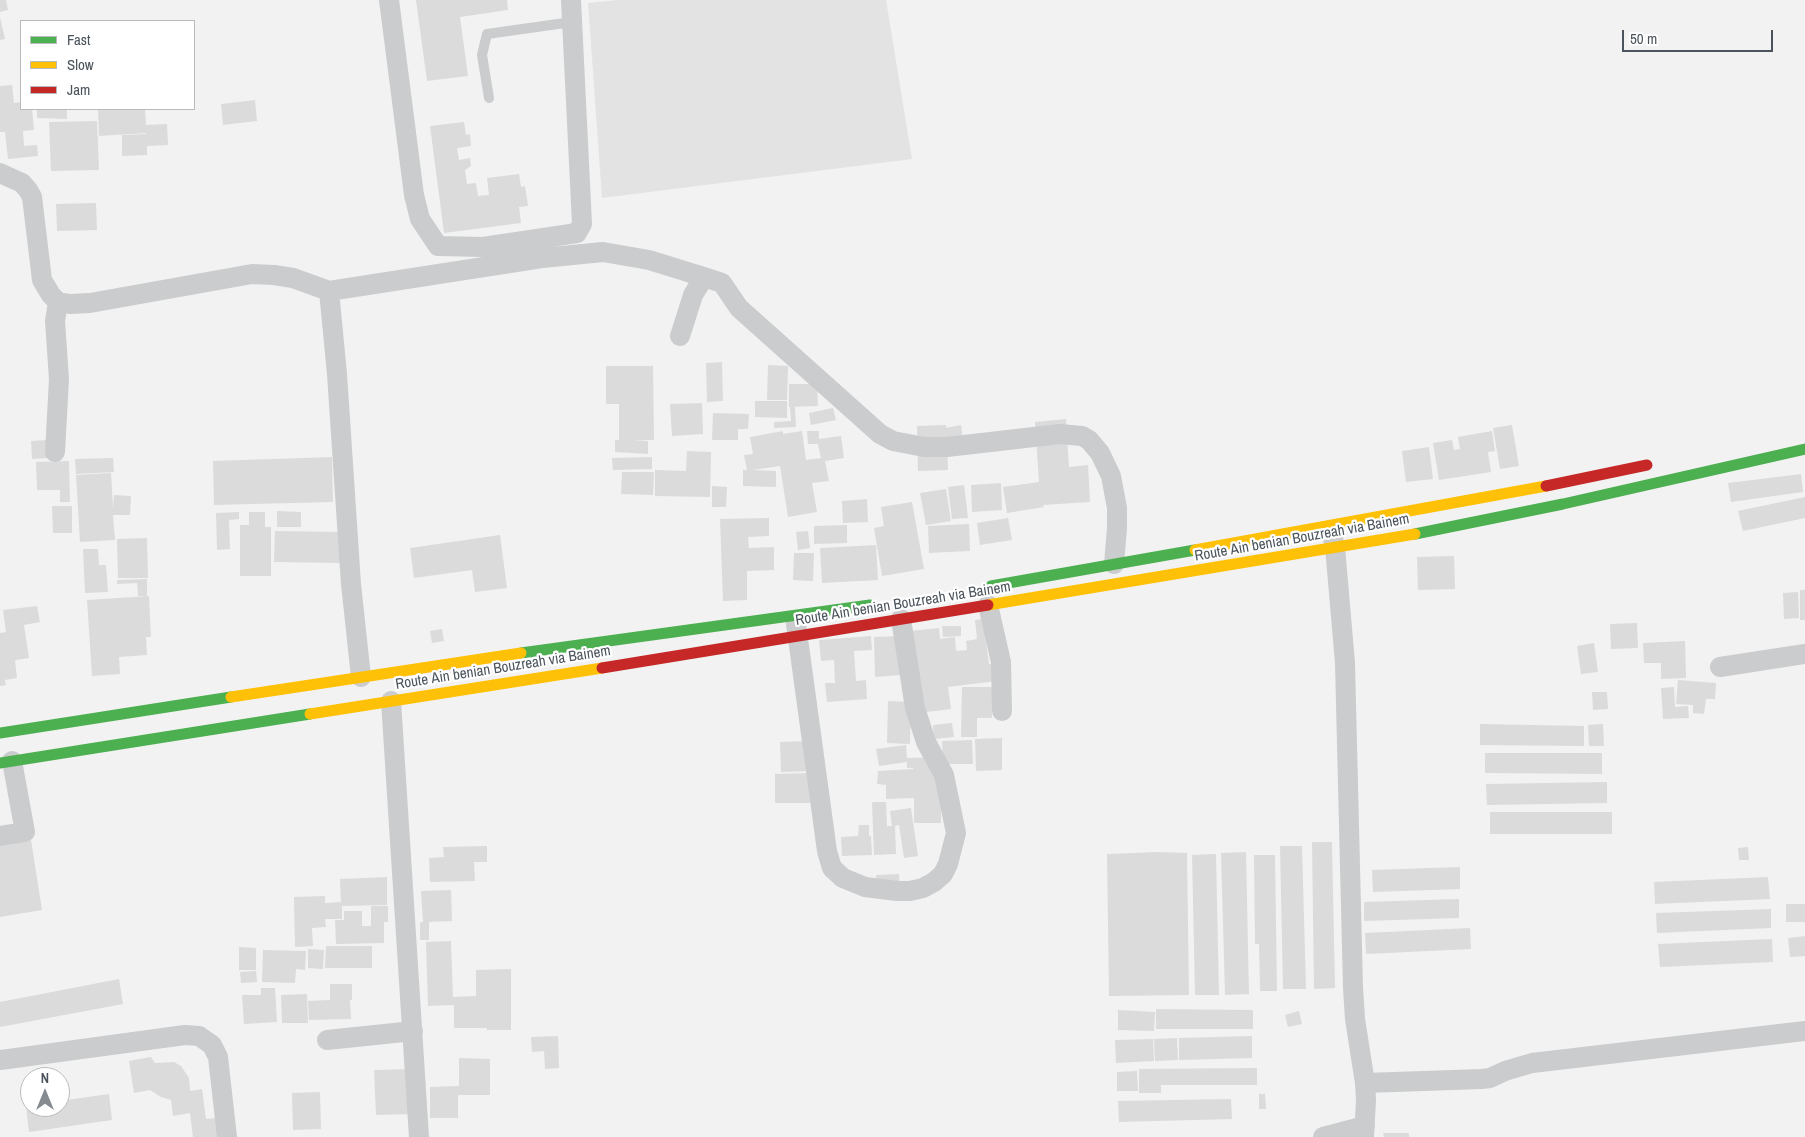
<!DOCTYPE html>
<html>
<head>
<meta charset="utf-8">
<style>
  body { margin:0 }
  #map { position:relative; width:1805px; height:1137px; overflow:hidden; background:#f2f2f2; font-family:"Archivo Narrow",sans-serif }
  canvas { display:block }
  .legend { position:absolute; left:20px; top:20px; width:175px; height:90px; box-sizing:border-box; background:#fff; border:1px solid #b7bbbe; margin:0; padding:6px 9px; list-style:none; font-size:15px; color:#4b545c }
  .legend li { display:flex; align-items:center; gap:10px; height:25px }
  .legend b { width:25px; border:1px solid #b7bbbe }
  .north { position:absolute; left:20px; top:1067px; width:50px; height:50px; box-sizing:border-box; background:#fff; border:1px solid #b7bbbe; border-radius:50%; rotate:0deg; font-size:14px; font-weight:700; line-height:20px; text-align:center; color:#4b545c }
  .north::after { content:''; display:block; margin:auto; width:18px; height:22px; background:#858b90; clip-path:polygon(50% 0,100% 100%,50% 72%,0 100%) }
  .scale { position:absolute; left:1622px; top:30px; width:151px; height:22px; box-sizing:border-box; border:2px solid #4b545c; border-top:0; padding-left:6px; font-size:15px; line-height:18px; white-space:nowrap; color:#4b545c; -webkit-text-stroke:4px #fff; paint-order:stroke }
</style>
</head>
<body>
<div id="map">
<canvas width="1805" height="1137"></canvas>
<ul class="legend">
<li><b style="height:6px;background:#4caf50"></b>Fast</li>
<li><b style="height:6px;background:#ffc107"></b>Slow</li>
<li><b style="height:6px;background:#c62828"></b>Jam</li>
</ul>
<div class="north">N</div>
<div class="scale">50 m</div>
</div>
<script>
const c = document.querySelector('canvas').getContext('2d');
c.lineJoin = 'round';
function paint(path, color) { c.fillStyle = color; c.fill(path, 'evenodd'); }
const toPath = rows => new Path2D(rows.map(r => 'M' + r).join(''));
function strokePath(path, color, width, dash) { c.strokeStyle = color; c.lineWidth = width; c.lineCap = dash ? 'butt' : 'round'; c.setLineDash(dash || []); c.stroke(path); }
function label(font, color, halo, rows, align = 'center') {
  c.font = font + ' "Archivo Narrow",sans-serif'; c.lineWidth = 4.5; c.setLineDash([]); c.textBaseline = 'middle'; c.strokeStyle = halo; c.fillStyle = color; for (const [text, x, y, turn = 0] of rows) {
    c.save(); c.translate(x, y); c.rotate((+turn || 0) * Math.PI / 180); c.textAlign = isNaN(turn) ? turn : align; if (halo) c.strokeText(text, 0, 0); c.fillText(text, 0, 0); c.restore();
  }
}
paint(toPath([
  [617,0,886,0,912,159,602,198,588,3]
]), '#e4e3e3');
paint(toPath([
  [0,0,6,0,8,10,0,12],
  [416,0,507,0,508,10,460,17,468,76,427,81],
  [0,17,5,39,0,40],
  [12,85,14,103,21,102,21,109,32,109,34,130,23,131,24,146,37,145,38,156,8,159,5,132,0,132,0,86],
  [255,100,257,121,223,125,221,104],
  [37,109,67,109,67,119,37,118],
  [98,109,145,109,146,125,167,124,168,145,147,146,147,155,122,156,122,135,146,134,146,133,99,136],
  [97,121,99,170,51,171,49,122],
  [464,122,466,135,470,134,471,146,457,148,459,160,470,158,471,166,465,170,467,184,476,183,478,196,489,195,487,178,519,174,521,187,525,186,528,206,519,207,521,223,444,233,430,126],
  [96,203,97,230,57,231,56,204],
  [722,362,723,401,707,402,706,363],
  [768,365,788,366,787,400,767,400],
  [606,366,653,366,654,440,632,440,648,441,648,454,615,452,615,440,619,440,619,404,606,404],
  [789,384,817,384,818,406,789,407],
  [755,401,787,401,787,418,755,417],
  [702,403,703,434,672,436,670,404],
  [790,407,795,407,796,427,774,428,774,422,791,421],
  [833,408,836,420,811,425,809,413],
  [713,413,749,414,748,429,738,429,738,440,712,440],
  [1066,419,1069,467,1088,465,1090,502,1043,505,1044,507,1007,513,1003,487,1039,482,1035,422],
  [946,425,946,428,961,425,963,439,947,441,948,470,918,471,917,426],
  [1512,425,1519,466,1500,469,1493,428],
  [783,431,783,434,802,431,806,460,821,458,818,444,808,444,807,431,819,431,819,439,841,436,844,458,825,461,829,481,812,483,817,512,788,517,780,466,753,470,776,471,776,487,743,486,743,470,747,470,744,455,753,454,750,437],
  [1492,431,1495,451,1488,452,1491,472,1439,480,1433,443,1452,440,1454,450,1460,449,1458,437],
  [47,440,48,458,32,459,31,441],
  [1429,447,1433,479,1406,482,1402,451],
  [687,451,711,452,710,497,655,496,655,470,686,471],
  [332,457,333,502,214,505,213,461],
  [652,457,652,469,613,470,612,458],
  [113,458,114,472,76,474,75,459],
  [69,461,70,502,60,502,60,490,37,490,36,462],
  [622,472,654,472,653,495,621,494],
  [111,473,113,508,114,495,131,496,130,515,113,515,115,540,80,542,76,475],
  [1801,474,1803,492,1731,502,1728,483],
  [1001,483,1002,510,972,512,971,485],
  [964,485,968,518,952,519,948,487],
  [712,486,727,487,726,507,712,507],
  [946,489,951,521,926,525,920,493],
  [1805,497,1805,518,1743,531,1738,511],
  [867,499,868,522,843,523,842,501],
  [912,502,924,569,882,576,874,528,884,526,881,507],
  [52,506,72,506,72,533,53,533],
  [277,511,301,512,301,527,277,527],
  [239,512,239,519,229,520,230,549,217,550,216,513],
  [249,512,265,512,265,527,271,527,271,576,240,576,240,525,249,525],
  [769,518,769,536,748,537,749,548,774,547,774,570,747,571,747,600,723,601,720,519],
  [1008,518,1012,540,980,545,977,523],
  [969,524,970,551,929,553,928,526],
  [847,525,847,543,814,544,814,526],
  [275,531,341,532,340,563,274,562],
  [808,531,810,548,798,550,796,532],
  [500,535,507,588,475,592,472,570,414,578,410,548],
  [147,538,148,578,118,578,117,539],
  [876,545,878,580,822,583,820,548],
  [83,549,98,549,99,565,106,565,108,592,85,593],
  [794,553,814,553,813,581,793,580],
  [1454,556,1455,589,1418,590,1417,557],
  [147,579,147,596,138,596,137,583,117,584,117,580],
  [1800,590,1805,590,1805,620,1800,620],
  [1798,592,1799,618,1784,619,1783,593],
  [149,596,151,637,146,637,147,655,119,657,120,674,92,676,87,600],
  [37,606,40,622,24,625,29,658,15,660,17,678,5,680,6,685,0,686,0,633,6,632,3,610],
  [983,619,989,664,995,664,997,681,948,687,951,709,918,713,910,631,939,628,940,639,955,637,956,651,967,650,966,641,977,639,975,620],
  [1637,623,1638,648,1611,649,1610,624],
  [942,626,961,626,961,636,943,637],
  [442,629,444,641,432,643,430,631],
  [871,636,872,650,854,651,856,681,866,680,867,699,827,702,825,683,835,683,834,660,821,661,819,640],
  [899,636,901,675,875,677,874,637],
  [1685,641,1686,678,1661,679,1661,663,1644,663,1643,643],
  [1594,643,1598,672,1581,674,1577,646],
  [1678,680,1716,683,1715,699,1706,699,1704,714,1693,713,1693,705,1676,704],
  [962,687,992,687,992,718,977,718,977,737,961,737],
  [1674,687,1675,707,1688,706,1689,718,1663,719,1661,688],
  [1592,692,1607,692,1608,709,1593,710],
  [888,701,911,702,910,744,887,743],
  [952,723,954,737,934,739,933,725],
  [1480,724,1584,726,1584,746,1480,745],
  [1603,724,1604,746,1589,746,1588,725],
  [1002,738,1002,770,976,771,975,739],
  [972,740,973,764,943,764,942,741],
  [809,741,810,771,781,772,780,742],
  [906,745,907,758,941,757,941,823,914,823,914,798,886,799,886,785,877,784,878,771,913,769,913,768,907,768,907,762,879,766,876,749],
  [1485,753,1602,753,1602,774,1485,773],
  [811,773,812,803,775,803,775,774],
  [1607,782,1607,803,1487,805,1486,784],
  [872,802,886,802,887,826,892,826,890,811,911,808,918,856,904,858,899,825,895,826,896,854,874,855],
  [1490,812,1612,812,1612,834,1490,834],
  [859,825,869,825,869,836,871,836,872,855,842,856,841,837,858,836],
  [31,840,42,910,0,917,0,845],
  [1312,842,1332,842,1335,988,1314,989],
  [487,846,487,862,474,862,475,881,430,882,429,858,444,857,443,847],
  [1280,846,1302,846,1306,989,1283,989],
  [1748,847,1749,860,1739,860,1738,848],
  [1159,852,1187,853,1189,995,1109,996,1107,854],
  [1246,852,1249,994,1225,995,1221,853],
  [1216,854,1219,995,1195,995,1192,855],
  [1254,855,1275,855,1277,991,1260,991,1259,944,1255,944],
  [1460,867,1460,889,1373,892,1372,870],
  [899,874,900,891,877,892,876,875],
  [387,877,387,905,342,906,342,919,325,919,326,927,312,928,313,946,295,947,294,897,325,896,325,903,341,902,340,879],
  [1768,877,1770,899,1655,904,1654,882],
  [451,890,452,921,429,922,429,940,420,940,420,922,423,922,421,891],
  [1459,899,1459,918,1364,921,1364,902],
  [1786,904,1805,904,1805,922,1786,922],
  [371,906,388,906,388,922,384,922,384,943,336,944,335,920,344,920,344,911,362,911,362,926,371,926],
  [1771,909,1771,928,1657,933,1656,913],
  [1470,928,1471,949,1366,954,1365,933],
  [1805,936,1805,956,1790,957,1788,938],
  [1772,939,1773,962,1660,967,1658,944],
  [451,941,453,997,476,996,476,970,511,969,511,1030,487,1030,487,1028,454,1028,454,1005,428,1006,426,942],
  [326,946,372,946,372,968,325,968],
  [239,947,256,948,256,970,239,970],
  [308,949,324,950,323,969,308,968],
  [263,950,306,951,305,970,296,969,295,983,262,982],
  [256,971,257,982,241,983,240,972],
  [119,979,123,1004,0,1027,0,1002],
  [330,984,352,984,352,1000,350,1000,351,1019,309,1020,308,1001,330,1000],
  [261,988,275,988,277,1022,244,1024,242,995,261,995],
  [307,994,308,1023,282,1023,281,995],
  [1156,1009,1253,1010,1253,1029,1156,1029],
  [1118,1010,1155,1012,1154,1031,1118,1030],
  [1299,1011,1302,1024,1288,1027,1285,1015],
  [558,1036,559,1068,545,1069,544,1051,532,1052,531,1037],
  [1252,1036,1252,1058,1179,1060,1179,1038],
  [1177,1038,1178,1060,1155,1061,1154,1039],
  [1153,1039,1154,1061,1116,1063,1115,1040],
  [151,1057,155,1063,174,1062,181,1066,189,1078,190,1091,202,1089,206,1119,218,1118,221,1137,193,1137,190,1113,173,1116,171,1100,161,1097,150,1090,134,1093,129,1061],
  [459,1058,490,1059,490,1095,458,1095,458,1118,430,1118,430,1087,459,1086],
  [1257,1068,1257,1085,1161,1085,1161,1093,1139,1093,1139,1069],
  [413,1069,415,1114,376,1115,374,1070],
  [1137,1071,1138,1091,1117,1091,1117,1072],
  [320,1092,321,1129,293,1130,292,1093],
  [109,1094,112,1120,29,1132,26,1106,60,1107,60,1101],
  [1259,1094,1265,1094,1266,1109,1259,1109],
  [1231,1099,1232,1119,1119,1122,1118,1101],
  [1383,1133,1409,1133,1409,1137,1384,1137]
]), '#dbdbdc');
strokePath(toPath([
  [489,98,482,55,487,34,572,22]
]), '#cacccd', 10);
strokePath(toPath([
  [389,0,414,195,420,219,438,246,483,247,577,233,582,224,571,0],
  [0,173,22,183,28,190,32,197,42,280,51,295,58,302,70,304,90,303,252,274,274,275,293,278,329,291,337,374,351,584,361,677],
  [329,291,542,258,603,252,649,260,704,277],
  [680,336,693,295,704,277,722,283,739,308,880,434,893,441,924,447,947,447,1060,434,1082,436,1089,440,1100,453,1111,476,1117,508,1117,528,1114,564],
  [55,452,59,379,55,321,58,302],
  [1332,535,1335,547,1345,663,1353,988,1355,1019,1365,1083,1366,1100,1364,1137],
  [988,605,1001,662,1002,711],
  [796,624,827,851,832,868,843,878,865,887,897,891,910,891,923,888,934,882,943,874,948,864,956,833,944,775,926,742,915,708,901,619],
  [1720,667,1805,654],
  [391,701,419,1137],
  [0,836,25,832,12,761],
  [327,1040,413,1031],
  [0,1060,185,1035,199,1036,212,1045,218,1057,227,1137],
  [1365,1083,1482,1079,1490,1078,1505,1071,1532,1063,1805,1031],
  [1323,1137,1365,1126]
]), '#cacccd', 20);
strokePath(toPath([
  [1415,534,1563,504,1805,449],
  [991,586,1195,550],
  [521,653,870,605],
  [0,733,231,697],
  [0,763,310,714]
]), '#4caf50', 11);
strokePath(toPath([
  [1195,550,1546,486],
  [988,605,1415,534],
  [231,697,521,653],
  [310,714,602,668]
]), '#ffc107', 11);
strokePath(toPath([
  [1546,486,1647,465],
  [602,668,988,605]
]), '#c62828', 11);
label('15px', '#4b545c', '#fff', [
  ["Route Ain benian Bouzreah via Bainem",1302,538,-10],
  ["Route Ain benian Bouzreah via Bainem",903,604,-9],
  ["Route Ain benian Bouzreah via Bainem",503,668,-9]
]);
</script>
</body>
</html>
